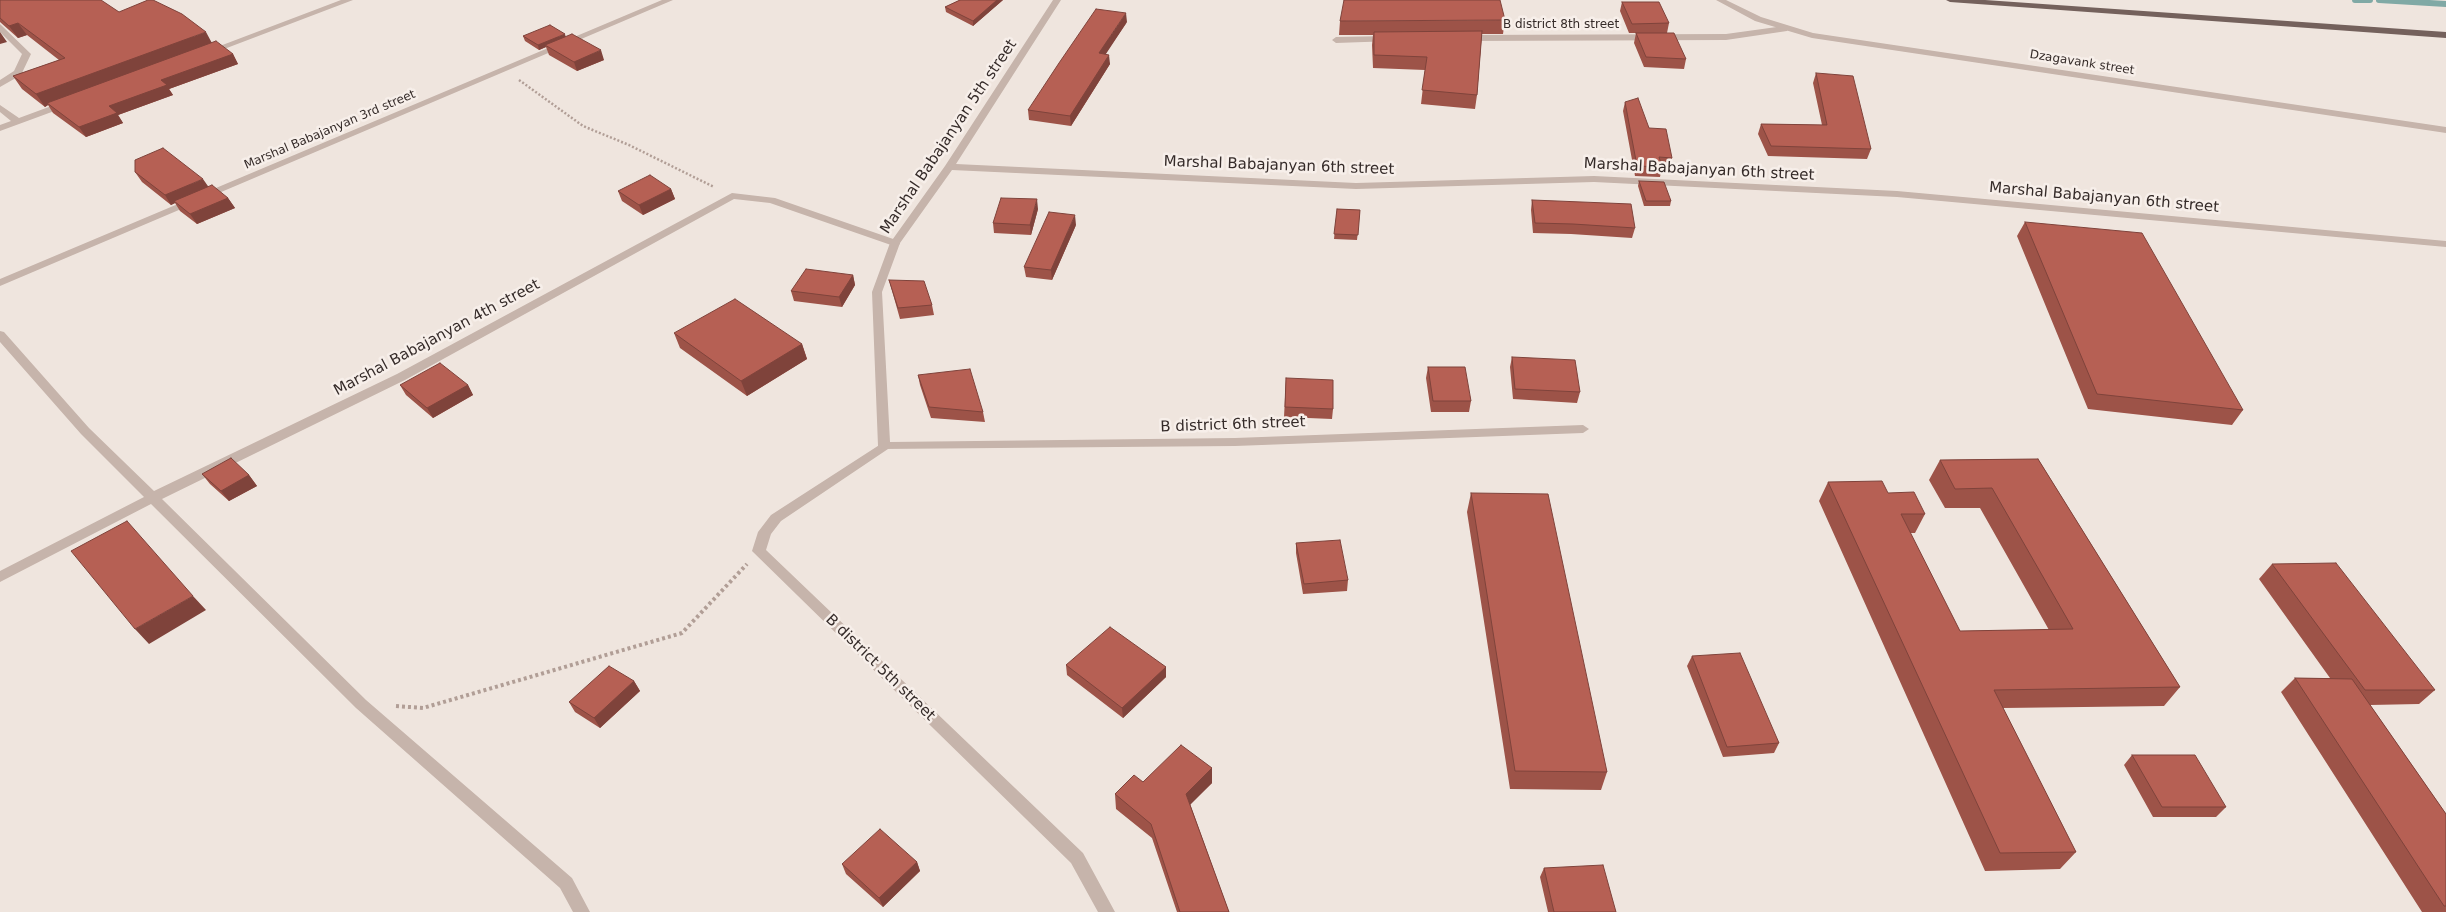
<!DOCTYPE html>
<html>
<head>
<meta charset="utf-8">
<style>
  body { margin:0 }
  canvas { display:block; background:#efe5de }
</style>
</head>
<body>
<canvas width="2446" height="912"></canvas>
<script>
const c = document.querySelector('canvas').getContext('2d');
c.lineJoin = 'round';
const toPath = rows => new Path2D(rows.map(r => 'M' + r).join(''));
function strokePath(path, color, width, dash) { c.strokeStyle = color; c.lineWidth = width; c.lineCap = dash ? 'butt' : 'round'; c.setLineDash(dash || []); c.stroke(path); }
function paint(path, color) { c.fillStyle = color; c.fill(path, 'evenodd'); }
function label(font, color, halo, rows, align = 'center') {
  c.font = font + ' "DejaVu Sans",sans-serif'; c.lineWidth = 5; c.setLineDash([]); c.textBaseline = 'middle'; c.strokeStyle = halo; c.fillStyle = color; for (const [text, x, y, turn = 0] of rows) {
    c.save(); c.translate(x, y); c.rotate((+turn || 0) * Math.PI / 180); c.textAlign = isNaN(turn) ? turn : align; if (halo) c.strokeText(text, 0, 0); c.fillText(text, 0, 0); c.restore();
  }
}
strokePath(toPath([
  [2355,0,2370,0],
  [2379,0,2446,4]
]), '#80a9a5', 6);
strokePath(toPath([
  [519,80,583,126,629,145,714,187]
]), '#b19e96', 2.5, [2, 2]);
strokePath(toPath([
  [396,706,423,708,682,633,747,564]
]), '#b19e96', 4, [3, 3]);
paint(toPath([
  [732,193,775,198,899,241,900,243,899,245,891,245,770,203,734,199,405,380,162,499,366,700,572,878,590,912,573,912,560,888,356,708,151,504,0,582,0,571,144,497,81,434,0,342,0,331,4,332,89,428,154,491,397,374,732,193],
  [884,442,888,443,890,446,888,449,781,521,771,534,766,550,1083,853,1115,912,1098,912,1071,863,752,551,758,532,771,515,884,442]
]), '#c6b4ab');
paint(toPath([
  [341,0,353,0,211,54,204,52,341,0],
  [662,0,673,0,0,286,0,279,662,0],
  [1053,0,1061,0,956,164,1356,183,1594,176,1897,191,2446,241,2446,247,1897,197,1594,182,1356,189,952,170,900,243,882,292,890,442,1235,438,1583,425,1589,429,1583,433,1235,446,880,449,878,446,872,292,890,243,945,166,1053,0],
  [0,24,31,54,21,75,0,87,0,80,14,71,22,54,0,32,0,24],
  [1784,26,1788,29,1787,31,1726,40,1465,41,1461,38,1465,35,1726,34,1784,26],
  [1390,36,1393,37,1393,41,1336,43,1332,40,1336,37,1390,36],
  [65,101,68,102,68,106,0,131,0,125,11,121,0,112,0,105,19,118,65,101]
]), '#c6b4ab');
paint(toPath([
  [1716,0,1726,0,1761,17,1813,33,2446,127,2446,133,1812,38,1755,21,1716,0]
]), '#c6b4ab');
paint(toPath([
  [1946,0,1985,0,2446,32,2446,38,1950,2,1946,0]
]), '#74615c');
paint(toPath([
  [0,0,119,12,212,43,233,54,238,64,169,89,173,95,118,115,123,123,86,137,53,113,48,105,45,107,22,89,13,76,59,60,27,35,18,38,0,22],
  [960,0,1003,0,973,26,946,12,945,7],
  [1622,2,1669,23,1667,33,1629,33,1620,11],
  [1505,20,1503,34,1482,34,1477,95,1475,109,1421,104,1425,70,1373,68,1372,45,1373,35,1339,35,1340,21],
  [1127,22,1105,54,1110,64,1071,126,1029,120,1028,110],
  [1636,33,1686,59,1684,69,1644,67,1634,43],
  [523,36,566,37,604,60,577,71,549,55,546,47,539,50,525,41],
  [1816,73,1871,149,1867,159,1768,156,1758,134,1761,124,1822,125,1813,83],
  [1625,102,1649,128,1672,158,1670,168,1662,167,1660,177,1635,176,1623,111],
  [135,172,208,187,228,198,235,208,197,224,180,211,175,203,171,205,142,182],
  [1639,181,1671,201,1670,206,1644,206,1638,186],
  [671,189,675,199,643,215,622,201,618,191],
  [1532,200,1635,228,1632,238,1571,234,1533,233,1531,210],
  [1038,209,1031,235,994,233,993,223],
  [1337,209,1360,210,1357,240,1334,239],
  [2025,222,2243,410,2232,425,2088,409,2017,236],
  [1076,225,1052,280,1026,277,1024,267],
  [853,275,855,285,842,307,794,301,791,291],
  [889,280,932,305,934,315,900,319],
  [674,333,802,344,807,359,747,396,680,348],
  [1512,357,1580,392,1577,403,1513,399,1510,367],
  [1428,367,1471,401,1469,412,1431,412,1426,378],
  [918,375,983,412,985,422,931,418,920,385],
  [1286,378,1333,409,1332,419,1284,417],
  [400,385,468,385,473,395,433,418,406,395],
  [2038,459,2180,687,2164,706,2003,708,2076,852,2060,869,1985,871,1819,501,1828,482,1888,493,1925,514,1915,533,1910,533,1960,631,2049,630,1980,508,1945,508,1929,480,1940,460],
  [202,474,249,475,257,486,229,501,210,484],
  [1471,493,1607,772,1601,790,1510,789,1467,512],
  [1296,543,1348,580,1347,591,1303,594,1296,553],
  [2272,564,2435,690,2419,704,2370,705,2446,814,2446,912,2422,912,2281,692,2295,678,2330,678,2259,579],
  [1692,656,1779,743,1774,753,1723,757,1687,666],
  [1066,665,1166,667,1166,677,1123,718,1067,675],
  [634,681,640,691,600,728,575,712,569,702],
  [2132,755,2226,807,2216,817,2153,817,2124,765],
  [1212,768,1212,783,1190,804,1229,912,1177,912,1152,838,1116,809,1115,794,1143,782],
  [917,862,920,871,883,907,846,874,842,864],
  [1544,868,1616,912,1548,912,1540,877]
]), '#9d5348');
paint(toPath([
  [997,0,1003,0,973,26,973,21],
  [1126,13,1127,22,1100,63,1099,53],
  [18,23,27,35,18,38,9,26],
  [0,32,7,42,0,44],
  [206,32,213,45,47,103,48,105,45,107,36,94],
  [565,34,566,38,545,45,546,47,539,50,538,45],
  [601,50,604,60,577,71,574,62],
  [233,54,238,64,169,89,173,95,118,115,123,123,86,137,79,127,109,106,161,80],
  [1109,55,1110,64,1071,126,1070,116],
  [203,179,210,189,174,201,175,203,171,205,165,195],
  [671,189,675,199,643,215,639,205],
  [228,198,235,208,197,224,190,214],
  [1037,199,1038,209,1031,235,1030,225],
  [1075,215,1076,225,1052,280,1051,270],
  [853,275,855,285,842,307,839,297],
  [802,344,807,359,747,396,741,381],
  [468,385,473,395,433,418,427,408],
  [249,475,257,486,229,501,221,491],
  [193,596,206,610,149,644,135,629],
  [1166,667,1166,677,1123,718,1122,708],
  [634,681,640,691,600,728,594,718],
  [1212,768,1212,783,1187,808,1186,794],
  [917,862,920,871,883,907,879,898]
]), '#7f433b');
const building = toPath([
  [0,0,101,0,119,12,148,0,153,0,182,14,206,32,36,94,13,76,65,58,18,23,9,26,0,18,0,0],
  [960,0,997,0,973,21,945,7,960,0],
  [1344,0,1500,0,1505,20,1340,21,1344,0],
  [1622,2,1659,2,1669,23,1632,24,1622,2],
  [1096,9,1126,13,1099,53,1109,55,1070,116,1028,110,1059,63,1096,9],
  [550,25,565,34,538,45,523,36,550,25],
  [1482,31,1477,95,1422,90,1427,57,1374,55,1374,32,1482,31],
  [1636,33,1674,33,1686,59,1646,57,1636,33],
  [572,34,601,50,574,62,545,45,572,34],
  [216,41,233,54,161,80,167,85,109,106,117,113,79,127,47,103,216,41],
  [1816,73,1853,76,1871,149,1771,146,1761,124,1827,125,1816,73],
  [1638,98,1649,128,1666,129,1672,158,1659,157,1662,167,1637,166,1625,102,1638,98],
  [163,148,203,179,165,195,135,172,135,160,163,148],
  [650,175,671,189,639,205,618,191,650,175],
  [1639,181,1664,182,1671,201,1646,201,1639,181],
  [212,185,228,198,190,214,174,201,212,185],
  [1001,198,1037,199,1030,225,993,223,1001,198],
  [1532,200,1631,204,1635,228,1573,224,1535,223,1532,200],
  [1337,209,1360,210,1358,235,1334,234,1337,209],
  [1049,212,1075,215,1051,270,1024,267,1049,212],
  [2025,222,2142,233,2243,410,2097,394,2025,222],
  [806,269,853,275,839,297,791,291,806,269],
  [889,280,924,281,932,305,898,308,889,280],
  [735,299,802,344,741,381,674,333,735,299],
  [1512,357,1575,360,1580,392,1515,389,1512,357],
  [440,363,468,385,427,408,400,385,440,363],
  [1428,367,1465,367,1471,401,1433,401,1428,367],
  [970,369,983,412,929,407,918,375,970,369],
  [1286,378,1333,380,1333,409,1285,407,1286,378],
  [231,458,249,475,221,491,202,474,231,458],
  [2038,459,2180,687,1994,690,2076,852,2000,853,1828,482,1882,481,1888,493,1914,492,1925,514,1901,514,1960,631,2073,629,1992,488,1955,489,1940,460,2038,459],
  [1471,493,1548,494,1607,772,1515,771,1471,493],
  [127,521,193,596,135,629,71,551,127,521],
  [1340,540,1348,580,1304,584,1296,543,1340,540],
  [2336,563,2435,690,2365,690,2272,564,2336,563],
  [1110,627,1166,667,1122,708,1066,665,1110,627],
  [1740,653,1779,743,1727,747,1692,656,1740,653],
  [609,666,634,681,594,718,569,702,609,666],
  [2295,678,2352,679,2446,814,2446,906,2444,906,2295,678],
  [1181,745,1212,768,1186,794,1229,912,1180,912,1151,824,1115,794,1134,775,1143,782,1181,745],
  [2132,755,2195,755,2226,807,2162,807,2132,755],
  [880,829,917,862,879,898,842,864,880,829],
  [1603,865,1616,912,1554,912,1544,868,1603,865]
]);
paint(building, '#b66054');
strokePath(building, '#7f433b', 1);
label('12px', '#352b29', '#f7efea', [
  ["B district 8th street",1561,25],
  ["Dzagavank street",2082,63,9],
  ["Marshal Babajanyan 3rd street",330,130,-23]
]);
label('15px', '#352b29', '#f7efea', [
  ["Marshal Babajanyan 5th street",949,137,-56],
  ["Marshal Babajanyan 6th street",1279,166,2],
  ["Marshal Babajanyan 6th street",1699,170,3],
  ["Marshal Babajanyan 6th street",2104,198,5],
  ["Marshal Babajanyan 4th street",437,338,-28],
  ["B district 6th street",1233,425,-2],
  ["B district 5th street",880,668,44]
]);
</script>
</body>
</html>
